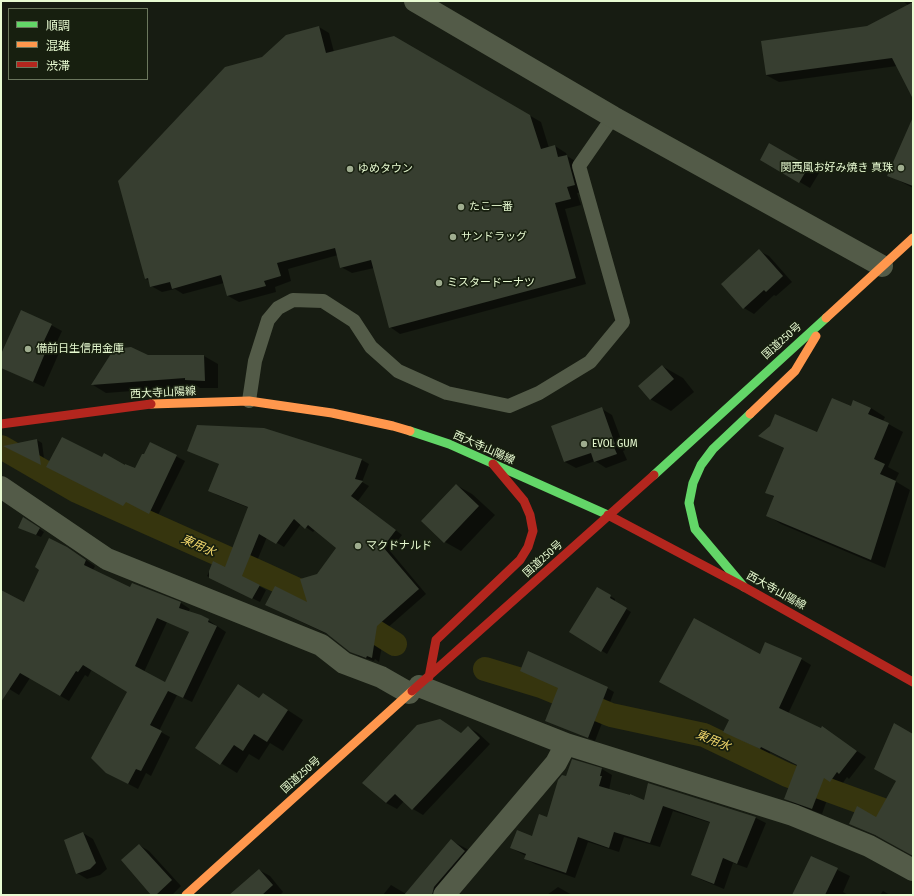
<!DOCTYPE html>
<html>
<head>
<meta charset="utf-8">
<style>
  body { margin:0 }
  #map { position:relative; width:914px; height:896px; overflow:hidden; background:#171c12; font-family:"Fira Sans Condensed","Noto Sans JP",sans-serif }
  canvas { display:block }
  .frame { position:absolute; inset:0; border:2px solid #e8fbd2; pointer-events:none }
  .legend { position:absolute; left:8px; top:8px; width:140px; height:72px; box-sizing:border-box; background:#171f0f; border:1px solid #6b775d; margin:0; padding:5px 7px; list-style:none; font-size:12px; color:#e8fbd2 }
  .legend li { display:flex; align-items:center; gap:8px; height:20px }
  .legend b { width:20px; border:1px solid #6b775d }
</style>
</head>
<body>
<div id="map">
<canvas width="914" height="896"></canvas>
<div class="frame"></div>
<ul class="legend">
<li><b style="height:5px;background:#63d668"></b>順調</li>
<li><b style="height:5px;background:#ff974d"></b>混雑</li>
<li><b style="height:5px;background:#b3261e"></b>渋滞</li>
</ul>
</div>
<script>
const c = document.querySelector('canvas').getContext('2d');
c.lineJoin = 'round';
function paint(path, color) { c.fillStyle = color; c.fill(path, 'evenodd'); }
const toPath = rows => new Path2D(rows.map(r => 'M' + r).join(''));
function strokePath(path, color, width, dash) { c.strokeStyle = color; c.lineWidth = width; c.lineCap = dash ? 'butt' : 'round'; c.setLineDash(dash || []); c.stroke(path); }
function label(font, color, halo, rows, align = 'center') {
  c.font = font + ' "Fira Sans Condensed","Noto Sans JP",sans-serif'; c.lineWidth = 3.5; c.setLineDash([]); c.textBaseline = 'middle'; c.strokeStyle = halo; c.fillStyle = color; for (const [text, x, y, turn = 0] of rows) {
    c.save(); c.translate(x, y); c.rotate((+turn || 0) * Math.PI / 180); c.textAlign = isNaN(turn) ? turn : align; if (halo) c.strokeText(text, 0, 0); c.fillText(text, 0, 0); c.restore();
  }
}
paint(toPath([
  [903,1,913,1,913,85,897,66,779,82,766,75,867,27,909,6],
  [319,27,329,33,334,52,394,37,541,122,549,148,555,146,566,153,567,156,577,162,585,191,577,193,581,205,565,209,586,284,400,334,390,327,374,268,352,273,341,267,338,255,288,269,291,281,275,287,276,292,239,302,228,296,224,283,183,294,175,289,162,292,151,286,150,281,146,279,262,58],
  [913,121,913,188,888,175],
  [770,144,819,173,810,188,761,159],
  [759,251,769,256,792,282,776,296,774,295,754,314,744,308,722,284],
  [51,325,62,331,53,350,59,353,44,387,3,368,1,356],
  [114,349,147,356,204,356,218,364,218,388,200,388,197,386,106,393,93,385],
  [662,366,683,378,694,392,671,411,650,399],
  [851,407,871,408,885,417,883,421,903,432,888,467,899,473,895,481,910,490,885,568,781,524,767,515,774,497,766,492,785,449,760,436,818,433],
  [602,409,612,415,625,450,623,451,627,460,606,468,595,461,576,468,565,462,553,426],
  [37,440,42,443,45,466,6,446],
  [151,443,185,461,157,517,134,506,132,510,55,472,102,458,135,470],
  [188,450,362,460,369,464,362,482,369,486,358,501,402,535,390,551,426,594,385,630,379,662,375,659,374,661,359,656,329,635,274,609,309,604,317,575,338,548,315,530,313,532,301,524,284,547,267,537,249,580,266,590,260,602,207,576,214,562,225,568,249,508,217,495,209,490,220,464],
  [456,485,472,494,495,515,461,551,445,542],
  [28,521,44,532,41,537,24,530],
  [76,553,95,566,93,570,131,588,133,584,181,603,190,609,188,612,208,620,226,632,192,702,177,695,159,731,170,737,151,776,146,773,138,789,117,778,129,691,92,669,88,677,85,675,69,701,30,678,19,695,1,684,1,591,24,604],
  [167,622,189,632,165,683,144,672],
  [597,588,615,599,615,602,631,612,607,654,571,632],
  [760,655,801,659,811,665,788,714,822,730,823,728,866,757,849,779,847,777,840,787,833,783,822,814,795,804,785,799,798,766,770,752,770,754,734,737,725,732],
  [607,688,614,692,595,741,547,720],
  [263,694,303,720,283,751,270,743,259,760,249,754,237,773,196,748,260,699],
  [468,727,478,733,490,744,423,815,413,809,404,801,397,809,386,803,364,783,462,734],
  [913,735,913,849,883,839,850,824,877,818,897,780],
  [573,760,602,769,612,775,609,790,644,801,649,784,756,818,766,823,747,868,733,863,724,889,702,880,692,875,711,823,673,811,660,847,624,837,619,852,588,842,575,878,535,864,525,859,526,856,511,848,533,837,548,818],
  [83,833,93,839,107,869,100,875,87,879,77,873],
  [452,841,467,849,480,860,450,895,383,895,391,885,406,894],
  [139,845,149,851,181,886,172,895,154,895],
  [811,857,850,876,843,892,848,895,794,895],
  [259,870,270,876,283,892,280,895,238,895],
  [558,887,572,895,547,895],
  [883,891,890,895,880,895]
]), '#0007');
strokePath(toPath([
  [1,447,77,491,263,574,341,610,395,644],
  [485,669,541,686,611,715,704,735,787,775,913,821]
]), '#36350e', 24);
paint(toPath([
  [913,2,913,99,892,58,766,75,761,41,867,26],
  [319,26,326,53,394,36,530,115,541,149,555,145,558,157,567,155,575,185,567,187,571,199,555,203,576,278,389,328,371,260,340,268,335,248,277,263,281,276,264,281,266,286,227,296,221,275,172,289,170,282,150,287,148,278,145,279,118,181,225,67,262,57,286,35],
  [913,117,913,186,887,176],
  [769,143,809,166,799,183,760,160],
  [759,249,783,276,766,292,764,290,743,309,721,284],
  [21,310,52,324,43,343,48,346,33,382,1,368,1,354],
  [131,347,148,355,204,355,205,381,185,380,185,378,91,385,114,349],
  [662,365,674,379,650,400,638,386],
  [832,398,851,406,853,400,871,408,868,414,889,423,874,459,885,464,880,474,896,481,871,560,766,516,774,496,765,493,784,448,758,436,770,426,775,414,817,432],
  [602,407,615,444,613,445,617,454,594,462,591,453,564,462,551,426],
  [197,425,264,428,362,459,355,479,363,481,351,496,396,530,383,547,419,589,377,626,372,658,367,656,366,658,350,652,326,633,265,605,275,586,307,602,300,579,317,574,336,548,308,525,305,529,294,519,276,544,259,534,242,576,260,585,252,599,209,578,209,571,213,561,225,567,248,507,208,491,219,464,187,451],
  [62,437,102,457,104,453,125,465,125,464,135,468,142,454,144,454,150,442,177,455,149,514,126,502,123,506,46,467],
  [37,439,41,465,3,446],
  [456,484,479,506,444,543,421,521],
  [23,517,40,528,36,535,18,528],
  [49,538,67,547,86,560,84,565,130,587,132,583,181,602,179,608,201,615,209,619,208,622,217,626,183,698,168,691,150,725,162,731,141,771,136,769,128,784,106,773,91,758,127,692,83,665,78,672,76,671,60,696,20,673,1,702,1,590,24,602,39,570,35,567],
  [157,618,189,632,165,682,135,666],
  [597,587,611,595,610,598,627,608,601,652,569,632],
  [694,618,760,654,765,642,802,658,779,708,821,728,822,726,857,751,839,774,837,772,830,782,824,778,812,809,784,799,797,765,761,747,760,749,723,732,729,720,659,682],
  [528,651,608,687,588,738,545,721,558,688,520,671],
  [238,684,259,698,263,693,288,710,267,742,254,734,243,751,234,745,220,765,195,748],
  [440,719,461,733,468,726,480,738,412,810,395,794,386,803,362,783,417,725],
  [894,723,913,734,913,856,875,835,849,824,857,806,876,817,896,781,874,769],
  [572,759,602,768,600,776,602,776,599,786,630,795,630,794,644,800,648,783,756,817,737,864,723,858,714,884,691,875,710,822,663,806,650,843,614,832,609,848,578,837,566,873,524,859,526,854,510,848,517,830,532,836,539,814,547,817,558,780,562,775,566,776],
  [83,832,96,863,90,869,76,874,64,840],
  [451,839,465,851,434,887,432,895,404,895],
  [139,844,172,880,156,895,151,895,121,860],
  [811,856,838,868,825,895,792,895],
  [259,869,273,885,262,895,229,895]
]), '#373e30');
strokePath(toPath([
  [249,401,255,361,268,320,278,308,293,300,323,301,354,321,371,347,398,371,447,393,509,406,539,393,590,362,623,322,579,166,613,117]
]), '#535b48', 14);
strokePath(toPath([
  [415,1,613,117,882,266],
  [1,487,107,559,321,645,344,663,381,677,409,693],
  [419,686,566,744,793,815,869,846,913,870],
  [444,895,556,763,566,744]
]), '#535b48', 22);
strokePath(toPath([
  [410,431,449,444,608,515],
  [654,475,826,318],
  [744,587,695,529,689,503,693,483,701,465,713,449,750,414]
]), '#63d668', 9);
strokePath(toPath([
  [826,318,913,238],
  [151,404,249,401,332,413,393,426,410,431],
  [750,414,795,371,816,336],
  [186,895,412,691]
]), '#ff974d', 9);
strokePath(toPath([
  [1,424,151,404],
  [608,515,744,587,913,682],
  [429,677,436,640,520,560,528,547,533,531,530,515,524,501,493,464],
  [412,691,654,475]
]), '#b3261e', 9);
for (const [x, y, r, color] of [
  [901,168,4,"#9fad8f"],
  [350,169,4,"#9fad8f"],
  [461,207,4,"#9fad8f"],
  [453,237,4,"#9fad8f"],
  [439,283,4,"#9fad8f"],
  [28,349,4,"#9fad8f"],
  [584,444,4,"#9fad8f"],
  [358,546,4,"#9fad8f"]
]) { const dot = new Path2D(); dot.arc(x, y, r, 0, 2 * Math.PI); c.fillStyle = color; c.fill(dot); strokePath(dot, '#171f0f', 1.5); }
label('11px', '#e8fbd2', '#171f0f', [
  ["関西風お好み焼き 真珠",893,168,"right"],
  ["ゆめタウン",358,169],
  ["たこ一番",469,207],
  ["サンドラッグ",461,237],
  ["ミスタードーナツ",447,283],
  ["備前日生信用金庫",36,349],
  ["EVOL GUM",592,444],
  ["マクドナルド",366,546]
], 'left');
label('11px', '#e8fbd2', '#171f0f', [
  ["国道250号",782,341,-42],
  ["西大寺山陽線",163,393,-3],
  ["西大寺山陽線",484,448,24],
  ["国道250号",543,559,-42],
  ["西大寺山陽線",776,591,29],
  ["国道250号",301,775,-42]
]);
label('italic 12px', '#f0d66a', '#171f0f', [
  ["東用水",198,546,24],
  ["東用水",713,741,22]
]);
</script>
</body>
</html>
